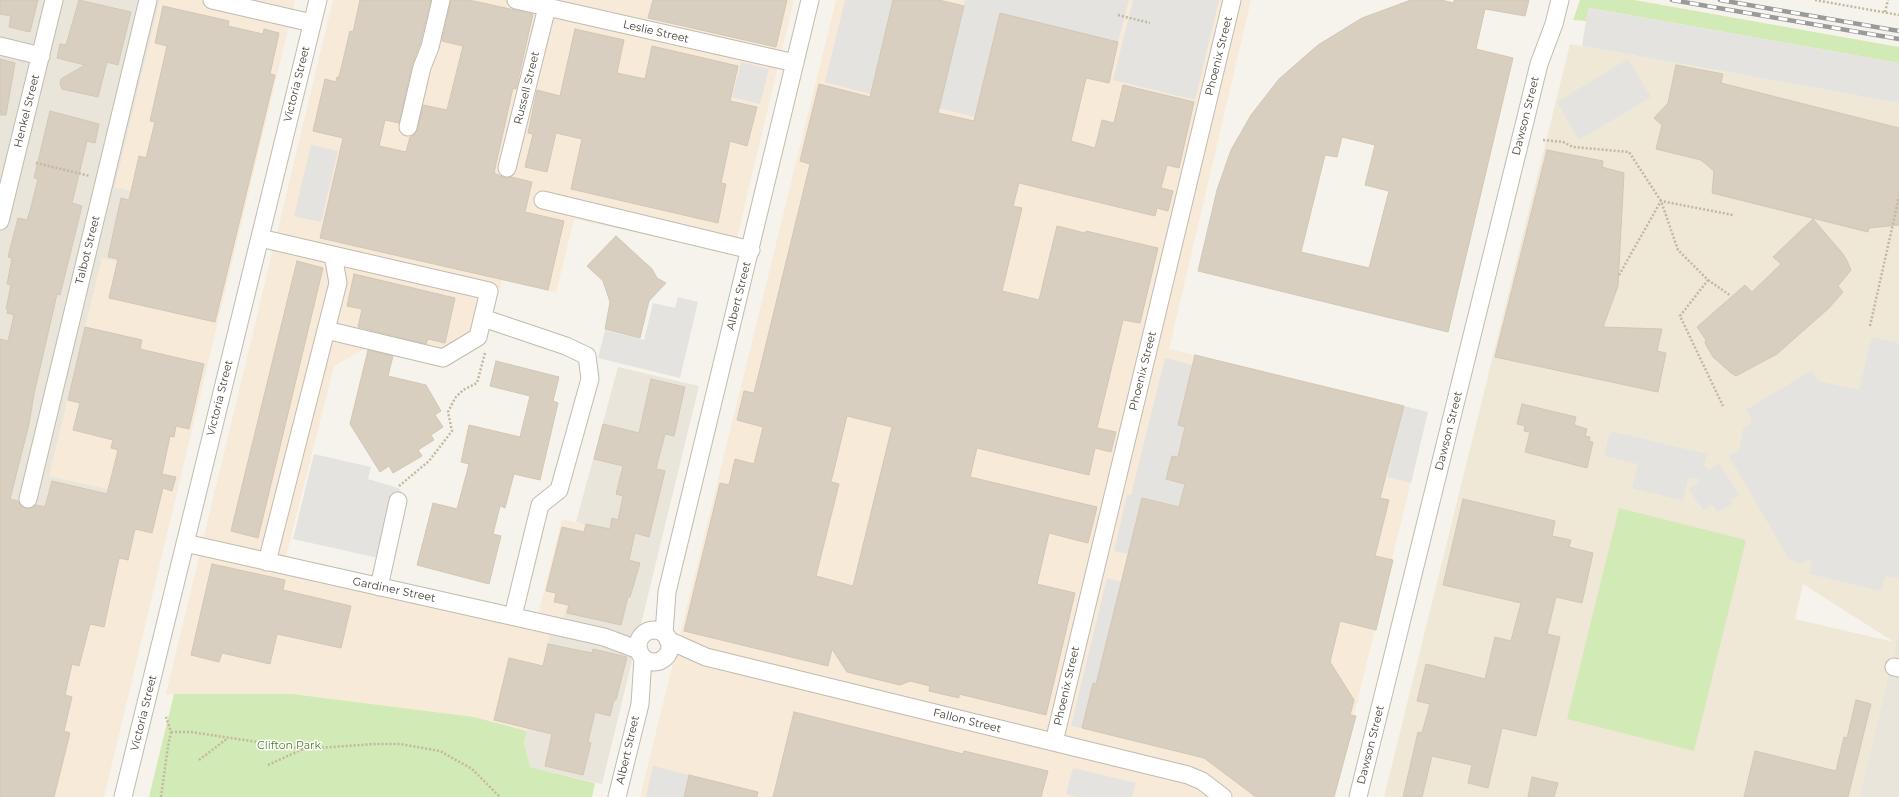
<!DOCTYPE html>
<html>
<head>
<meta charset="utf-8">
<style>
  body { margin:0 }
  canvas { display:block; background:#f6f3ec }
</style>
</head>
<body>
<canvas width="1899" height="797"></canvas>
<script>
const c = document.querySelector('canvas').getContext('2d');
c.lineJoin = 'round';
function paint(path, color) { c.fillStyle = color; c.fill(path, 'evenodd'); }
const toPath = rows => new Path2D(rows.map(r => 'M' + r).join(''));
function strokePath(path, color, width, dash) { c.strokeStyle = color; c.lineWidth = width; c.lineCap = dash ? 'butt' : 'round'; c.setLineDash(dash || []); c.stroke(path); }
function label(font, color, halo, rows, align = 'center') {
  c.font = font + ' Montserrat,sans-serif'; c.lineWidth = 3; c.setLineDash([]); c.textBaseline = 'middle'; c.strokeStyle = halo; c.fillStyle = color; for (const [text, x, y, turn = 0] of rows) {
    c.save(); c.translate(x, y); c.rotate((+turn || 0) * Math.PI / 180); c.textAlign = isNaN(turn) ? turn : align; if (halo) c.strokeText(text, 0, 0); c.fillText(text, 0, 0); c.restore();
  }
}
paint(toPath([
  [0,0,160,0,115,187,180,202,163,273,102,259,50,476,108,489,101,521,0,497],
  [618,367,699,386,602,784,530,767,524,742,551,628,585,525,576,522],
  [1899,630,1899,797,1859,797,1896,643]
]), '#eae5da');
paint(toPath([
  [160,0,295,0,104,797,0,797,0,497,101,520,108,489,49,476,102,258,163,273,180,202,115,187],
  [333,0,794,0,733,254,574,219,556,293,502,280,486,339,442,366,366,348,334,366,283,568,536,624,562,519,585,525,561,630,551,628,527,731,474,717,292,694,166,694],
  [836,0,1251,0,1169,349,1428,412,1334,797,640,797]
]), '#f7ead8');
paint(toPath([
  [1570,44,1899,103,1899,630,1859,797,1384,797],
  [1803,584,1894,642,1795,619]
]), '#efe8d6');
paint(toPath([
  [1580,0,1634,0,1899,47,1899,63,1589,8,1586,21,1573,20],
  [1619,508,1746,540,1694,751,1567,719],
  [174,694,292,694,474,717,527,731,524,742,530,767,595,783,592,797,149,797]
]), '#d2eab5');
paint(toPath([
  [845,0,893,0,871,94,825,82],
  [965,0,1129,0,1118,42,1000,13,975,117,939,108],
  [1133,0,1219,0,1195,100,1113,80],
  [1588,8,1899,63,1899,103,1582,46],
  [1628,59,1651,97,1579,140,1557,102],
  [741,62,769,69,760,104,732,97],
  [311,145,338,151,321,222,294,216],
  [678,297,698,302,680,378,598,358,605,330,644,340,653,303,675,308],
  [1872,337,1899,343,1899,578,1887,576,1885,577,1881,591,1810,574,1812,561,1806,560,1801,564,1789,559,1729,456,1739,450,1743,429,1751,423,1751,418,1746,410,1812,370,1818,381,1859,390],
  [1165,358,1193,365,1178,424,1185,427,1178,457,1172,456,1166,479,1185,484,1179,507,1142,498,1128,554,1114,551,1127,495,1131,495],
  [1404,406,1428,412,1411,483,1387,477],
  [1610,431,1707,454,1704,466,1709,470,1719,463,1739,495,1730,500,1732,504,1718,512,1712,504,1703,510,1689,489,1699,482,1699,479,1688,478,1683,501,1632,488,1638,464,1604,456],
  [314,454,371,467,368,479,398,488,403,493,406,502,392,561,293,539],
  [1107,578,1121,582,1096,684,1093,683,1082,728,1071,726],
  [653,766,689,775,684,797,646,797],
  [1073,768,1136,783,1132,797,1077,797,1066,794]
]), '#e5e3e0');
const building = toPath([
  [0,0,38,0,30,32,9,27,11,16,0,14,0,0],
  [79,0,131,12,118,65,107,62,98,97,62,89,60,84,61,79,85,65,57,58,60,44,66,45,79,0],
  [360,0,431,0,420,44,412,65,399,123,385,120,379,146,406,152,410,137,415,134,418,129,423,105,447,110,463,46,442,41,451,0,469,0,533,14,516,89,513,88,494,173,505,178,511,177,532,182,525,212,564,221,548,290,320,238,343,138,313,131,325,79,336,82,337,77,339,77,350,31,353,32,360,0],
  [653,0,787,0,776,47,648,18,653,0],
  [893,0,939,0,964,6,938,113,974,121,1000,13,1118,42,1109,83,1086,78,1071,141,1095,148,1102,120,1114,123,1123,85,1194,102,1179,168,1167,165,1161,188,1173,191,1168,211,1157,208,1155,216,1019,183,1013,206,1022,208,1002,291,1039,300,1057,226,1085,233,1086,231,1158,248,1140,323,1123,320,1097,428,1116,432,1111,452,1095,448,1089,475,977,448,970,477,1097,507,1088,543,1049,533,1037,584,1075,593,1046,715,959,694,959,698,929,691,930,686,910,681,900,685,847,672,832,649,828,666,684,631,720,483,729,485,735,459,754,464,763,427,737,420,744,391,754,393,810,164,800,161,819,84,870,97,893,0],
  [847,416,892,427,853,586,816,576,839,484,831,482,847,416],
  [1411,0,1441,0,1454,3,1454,0,1529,0,1525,16,1485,9,1476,49,1513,58,1448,332,1198,271,1217,190,1231,150,1251,115,1279,79,1318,45,1362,18,1411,0],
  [1342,137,1375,145,1365,185,1389,191,1369,268,1301,252,1325,155,1337,157,1342,137],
  [163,6,229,21,228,26,263,34,264,29,279,33,270,74,275,75,215,322,109,298,118,259,108,257,121,198,129,200,139,156,146,158,155,122,150,121,167,46,155,43,163,6],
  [575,29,624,40,617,73,645,79,652,46,738,66,730,101,757,107,747,146,730,141,721,183,726,184,718,223,571,189,582,139,556,133,547,172,525,167,533,134,528,133,537,90,560,96,575,29],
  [0,59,15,63,6,115,0,115,0,59],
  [1676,65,1723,74,1721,83,1899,128,1899,225,1869,228,1868,232,1712,193,1714,171,1701,160,1656,149,1662,125,1654,118,1668,103,1676,65],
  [50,111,99,124,95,143,87,141,72,203,82,206,60,295,57,294,34,394,29,424,10,499,18,501,21,506,26,509,31,508,36,505,45,507,52,481,107,494,118,450,111,448,113,440,73,430,80,403,68,400,85,327,142,340,140,349,204,364,189,429,176,426,174,437,170,436,162,474,176,477,172,491,163,488,152,533,135,529,128,560,119,558,104,627,90,624,79,666,72,664,65,695,72,697,64,731,70,733,54,797,0,797,0,339,8,341,14,315,7,313,8,309,6,309,11,285,7,284,12,258,8,257,18,218,27,220,30,211,38,179,34,178,50,111],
  [1547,150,1603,161,1602,167,1624,173,1618,286,1603,327,1662,329,1657,351,1666,353,1658,392,1495,357,1547,150],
  [1813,219,1843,254,1847,261,1851,270,1838,286,1843,292,1829,308,1777,354,1736,376,1731,373,1713,357,1705,343,1706,340,1697,327,1745,285,1752,292,1781,264,1773,257,1813,219],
  [616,236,652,269,657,278,666,283,649,301,640,338,605,329,610,302,603,281,587,266,616,236],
  [297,261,323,268,258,538,231,531,297,261],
  [354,274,455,298,445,343,428,339,426,344,358,327,362,309,347,306,354,274],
  [368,350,393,356,388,376,426,385,441,411,435,415,443,427,431,435,434,440,418,450,422,456,393,473,389,466,380,472,350,424,368,350],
  [1195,355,1404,406,1380,498,1389,500,1375,556,1393,560,1376,630,1340,621,1330,662,1354,700,1350,715,1356,716,1334,797,1256,797,1204,758,1082,728,1093,683,1096,684,1142,498,1179,507,1185,484,1166,479,1172,456,1178,457,1185,427,1178,425,1195,355],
  [496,361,559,377,553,401,558,403,540,480,514,474,505,508,500,506,493,534,501,536,489,584,417,565,433,503,457,509,469,464,461,462,469,425,520,437,530,396,490,386,496,361],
  [651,379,685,387,674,436,665,434,656,469,665,471,649,537,635,533,629,560,640,563,630,597,628,597,621,625,567,613,569,605,554,602,556,593,546,591,562,527,584,532,586,524,610,529,612,518,618,520,623,496,616,494,623,466,594,459,596,451,603,424,639,433,651,379],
  [1522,404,1576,417,1574,425,1587,429,1585,436,1590,437,1589,441,1593,442,1587,468,1525,452,1530,432,1524,431,1525,426,1517,424,1522,404],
  [1463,499,1555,521,1552,536,1571,540,1569,547,1593,553,1582,603,1556,597,1547,634,1560,637,1536,736,1502,728,1488,788,1468,783,1472,765,1432,756,1422,797,1403,797,1418,732,1422,733,1430,704,1417,701,1426,664,1485,679,1495,637,1511,641,1521,603,1443,585,1463,499],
  [212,564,285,580,283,590,351,606,341,648,277,634,270,664,222,653,219,662,191,655,212,564],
  [548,644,592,653,593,649,627,657,616,700,614,700,610,716,595,712,588,742,591,743,583,775,545,766,552,734,494,720,509,658,543,666,548,644],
  [1856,700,1871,704,1848,797,1744,797,1755,751,1836,771,1844,737,1847,738,1856,700],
  [794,712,963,754,964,751,1048,771,1041,797,773,797,794,712],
  [689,775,758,792,757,797,684,797,689,775],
  [1532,777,1558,783,1554,797,1528,797,1532,777]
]);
paint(building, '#d8cfc1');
strokePath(building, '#d3c7b4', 1);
const minor = toPath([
  [212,0,312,23],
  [516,0,795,63],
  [0,46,41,56],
  [408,127,422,67,430,47,441,0],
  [507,168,547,7],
  [543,200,751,250],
  [0,221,54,0],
  [260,238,333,255,338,283,267,562],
  [483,318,566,346,587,356,590,379,559,490,540,505,513,616],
  [326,330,443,358,478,337,489,291,333,255],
  [28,499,148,0],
  [185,543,604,637,639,650],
  [379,587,398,501],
  '638 646a16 16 0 1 1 32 0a16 16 0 1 1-32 0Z',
  [664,634,667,592,810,0],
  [668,640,706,657,1188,775,1202,781,1223,797],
  [1894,667,1899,668],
  [1054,742,1232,0],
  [123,797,318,0],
  [617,797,640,704,643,658],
  [1358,797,1526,117,1539,64,1554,24,1560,0]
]);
strokePath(minor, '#c2bbae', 19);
strokePath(toPath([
  [1815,0,1899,15],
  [1885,12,1888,0],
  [1118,15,1150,23],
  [1543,140,1563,142,1573,147,1629,152,1661,201,1678,250,1708,280,1680,316,1723,406],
  [36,163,90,176],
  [1619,275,1661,201,1733,215],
  [1708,280,1731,296],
  [1870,326,1899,197],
  [399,486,429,461,452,431,448,412,455,398,463,390,477,383,485,353],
  [171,732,191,732,304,749,374,744,400,744,440,751,472,769,500,797],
  [199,760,228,738],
  [268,765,303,749],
  [161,797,168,746,171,732,166,717]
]), '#c4b79f', 2.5, [2, 2]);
strokePath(minor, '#fff', 17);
const rail = toPath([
  [1672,0,1899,39],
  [1720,0,1899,31]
]);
strokePath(rail, '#9a9a9a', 4.5);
strokePath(rail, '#fff', 3, [9]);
label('11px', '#4b4439', '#fff', [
  ["Leslie Street",656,32,13],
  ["Phoenix Street",1219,56,-76],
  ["Victoria Street",297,84,-76],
  ["Russell Street",527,88,-76],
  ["Henkel Street",27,111,-76],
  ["Dawson Street",1526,116,-76],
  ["Talbot Street",88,250,-76],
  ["Albert Street",739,296,-76],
  ["Phoenix Street",1143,371,-76],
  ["Victoria Street",220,398,-76],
  ["Dawson Street",1449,431,-76],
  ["Gardiner Street",394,590,12],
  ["Phoenix Street",1067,686,-77],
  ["Victoria Street",144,713,-76],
  ["Fallon Street",967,721,14],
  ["Dawson Street",1371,745,-76],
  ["Albert Street",628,750,-77]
]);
label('11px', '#4a7f2a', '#fff', [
  ["Clifton Park",289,746]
]);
</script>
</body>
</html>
